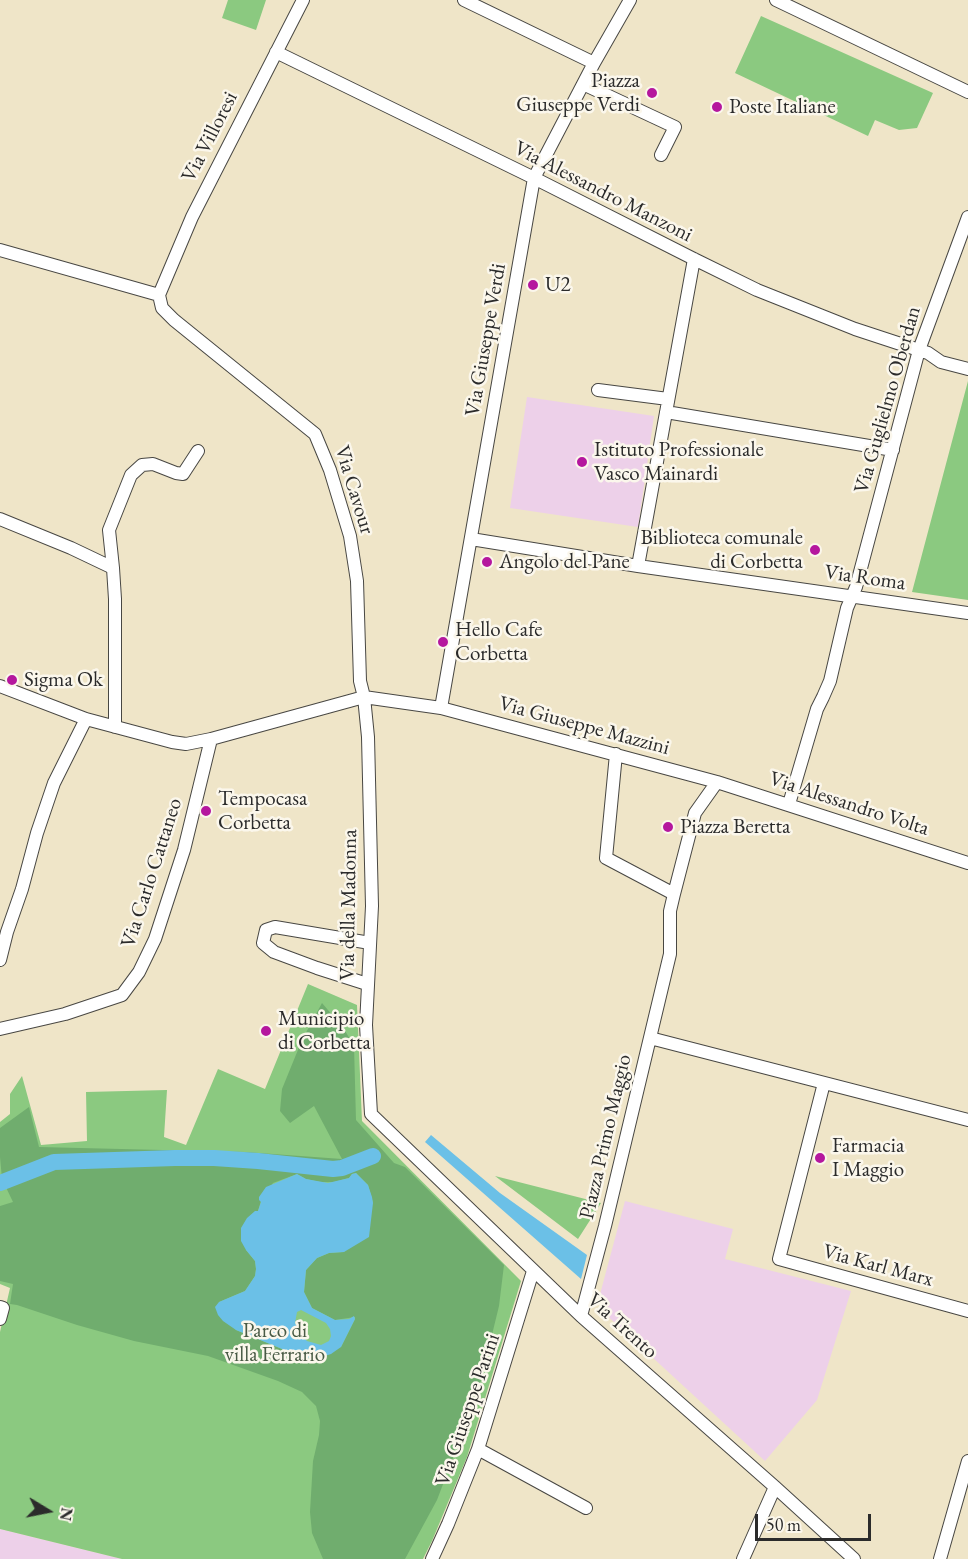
<!DOCTYPE html>
<html>
<head>
<meta charset="utf-8">
<style>
  body { margin:0 }
  #map { position:relative; width:968px; height:1559px; overflow:hidden; background:#efe5c8; font-family:"EB Garamond",serif }
  canvas { display:block }
  .north { position:absolute; left:18px; top:1481px; width:60px; height:60px; -webkit-text-stroke:4px #fbf7ec; paint-order:stroke; rotate:100deg; font-size:16px; font-weight:700; line-height:24px; text-align:center; color:#2b2b2b }
  .north::after { content:''; display:block; margin:auto; width:21px; height:27px; background:#2b2b2b; clip-path:polygon(50% 0,100% 100%,50% 72%,0 100%) }
  .scale { position:absolute; left:755px; top:1514px; width:116px; height:27px; box-sizing:border-box; border:3px solid #2b2b2b; border-top:0; padding-left:8px; font-size:18px; line-height:21px; white-space:nowrap; color:#2b2b2b; -webkit-text-stroke:4px #fbf7ec; paint-order:stroke }
</style>
</head>
<body>
<div id="map">
<canvas width="968" height="1559"></canvas>
<div class="north">N</div>
<div class="scale">50 m</div>
</div>
<script>
const c = document.querySelector('canvas').getContext('2d');
c.lineJoin = 'round';
function paint(path, color) { c.fillStyle = color; c.fill(path, 'evenodd'); }
const toPath = rows => new Path2D(rows.map(r => 'M' + r).join(''));
function strokePath(path, color, width, dash) { c.strokeStyle = color; c.lineWidth = width; c.lineCap = dash ? 'butt' : 'round'; c.setLineDash(dash || []); c.stroke(path); }
function label(font, color, halo, rows, align = 'center') {
  c.font = font + ' "EB Garamond",serif'; c.lineWidth = 5; c.setLineDash([]); c.textBaseline = 'middle'; c.strokeStyle = halo; c.fillStyle = color; for (const [text, x, y, turn = 0] of rows) {
    c.save(); c.translate(x, y); c.rotate((+turn || 0) * Math.PI / 180); c.textAlign = isNaN(turn) ? turn : align; if (halo) c.strokeText(text, 0, 0); c.fillText(text, 0, 0); c.restore();
  }
}
paint(toPath([
  [527,397,654,416,638,527,510,508],
  [625,1201,733,1229,725,1259,851,1291,817,1400,765,1461,602,1311,599,1298],
  [0,1529,122,1559,0,1559]
]), '#edd0e9');
paint(toPath([
  [228,0,266,0,256,30,222,18],
  [761,16,933,93,917,128,899,130,875,120,868,136,735,73],
  [968,381,968,600,912,592],
  [308,984,357,1005,362,1121,521,1281,467,1457,432,1541,423,1559,122,1559,0,1529,0,1332,10,1288,0,1284,0,1122,10,1114,10,1094,22,1076,41,1145,87,1141,86,1092,167,1090,164,1137,186,1145,218,1069,265,1089],
  [495,1176,601,1203,578,1239]
]), '#8bc980');
paint(toPath([
  [322,1003,344,1029,354,1046,356,1120,394,1163,405,1167,504,1265,499,1306,478,1392,437,1500,405,1559,323,1559,312,1533,310,1512,313,1461,319,1435,320,1421,316,1406,302,1392,278,1381,208,1356,134,1341,77,1325,17,1305,10,1304,13,1284,0,1281,0,1206,13,1202,2,1179,0,1157,0,1128,29,1107,39,1147,245,1152,342,1159,314,1106,290,1123,280,1111,282,1089,302,1040],
  [356,1173,368,1185,373,1203,344,1252,329,1253,317,1258,306,1270,304,1292,312,1308,335,1320,355,1317,355,1319,341,1347,299,1356,236,1330,219,1302,245,1291,255,1276,256,1269,255,1261,246,1250,261,1201,273,1183,297,1174,306,1179,320,1182,334,1182,349,1178,352,1174]
]), '#70ad6e');
paint(toPath([
  [431,1135,500,1193,587,1255,581,1279,425,1142],
  [356,1173,368,1185,372,1197,373,1203,369,1237,344,1252,329,1253,317,1258,306,1270,304,1292,312,1308,335,1320,349,1319,354,1316,355,1319,341,1347,331,1354,315,1359,299,1356,236,1330,223,1321,218,1315,215,1307,219,1302,245,1291,255,1276,256,1269,255,1261,246,1250,241,1241,241,1228,247,1218,255,1211,258,1211,261,1202,259,1200,259,1197,266,1187,297,1174,306,1179,328,1183,349,1178,352,1174],
  [301,1310,326,1323,330,1329,331,1336,329,1341,321,1345,307,1341,303,1337,295,1323,297,1312]
]), '#6bc0e7');
strokePath(toPath([
  [0,1183,54,1162,175,1158,214,1158,258,1161,333,1169,342,1168,373,1156]
]), '#6bc0e7', 16);
const minor = toPath([
  [464,0,594,63],
  [776,0,968,92],
  [276,52,534,178,694,259,757,290,855,329,928,353,941,362,968,369],
  [583,84,675,127,661,155],
  [0,250,159,295],
  [159,295,162,308,174,320,315,434,330,470,350,536,357,581,360,681,364,697,368,737,372,906,366,1025,371,1114,581,1316,775,1487,854,1559],
  [159,295,192,217,303,0],
  [598,390,668,399],
  [666,412,893,450],
  [0,519,71,548,113,568,115,599,115,727],
  [471,539,638,566,968,613],
  [638,566,694,259],
  [113,568,109,530,131,475,142,465,153,464,176,473,183,474,198,451],
  [0,686,86,719,172,742,186,744,211,739,364,697,441,708,717,782,968,863],
  [441,708,534,178,594,63,630,0],
  [616,754,606,858,674,894],
  [789,804,817,709,823,697,830,681,847,608,856,587,919,350,968,217],
  [0,960,7,932,22,889,37,833,54,783,86,719],
  [367,984,317,968,274,952,263,943,266,930,275,927,370,943],
  [0,1029,65,1014,122,995,139,972,155,939,184,850,211,739],
  [650,1038,968,1120],
  [824,1083,779,1259,968,1311],
  [0,1307,3,1308,0,1319],
  [581,1316,605,1226,670,954,670,911,674,894,695,813,717,782],
  [478,1449,586,1508],
  [432,1559,448,1524,478,1449,533,1271],
  [743,1559,775,1487],
  [940,1559,968,1461]
]);
strokePath(minor, '#484743', 14);
strokePath(minor, '#fff', 12);
for (const [x, y, r, color] of [
  [652,93,6,"#b5179e"],
  [717,107,6,"#b5179e"],
  [533,285,6,"#b5179e"],
  [582,462,6,"#b5179e"],
  [815,550,6,"#b5179e"],
  [487,562,6,"#b5179e"],
  [443,642,6,"#b5179e"],
  [12,680,6,"#b5179e"],
  [206,811,6,"#b5179e"],
  [668,827,6,"#b5179e"],
  [266,1031,6,"#b5179e"],
  [820,1158,6,"#b5179e"]
]) { const dot = new Path2D(); dot.arc(x, y, r, 0, 2 * Math.PI); c.fillStyle = color; c.fill(dot); strokePath(dot, '#fbf7ec', 2); }
label('21px', '#2b2b2b', '#fbf7ec', [
  ["Piazza",640,81,"right"],
  ["Giuseppe Verdi",640,105,"right"],
  ["Poste Italiane",729,107],
  ["U2",545,285],
  ["Istituto Professionale",594,450],
  ["Vasco Mainardi",594,474],
  ["Biblioteca comunale",803,538,"right"],
  ["di Corbetta",803,562,"right"],
  ["Angolo del Pane",499,562],
  ["Hello Cafe",455,630],
  ["Corbetta",455,654],
  ["Sigma Ok",24,680],
  ["Tempocasa",218,799],
  ["Corbetta",218,823],
  ["Piazza Beretta",680,827],
  ["Municipio",278,1019],
  ["di Corbetta",278,1043],
  ["Farmacia",832,1146],
  ["I Maggio",832,1170]
], 'left');
label('21px', '#2b2b2b', '#fbf7ec', [
  ["Via Villoresi",210,137,-63],
  ["Via Alessandro Manzoni",603,192,27],
  ["Via Giuseppe Verdi",486,340,-80],
  ["Via Guglielmo Oberdan",888,400,-74],
  ["Via Cavour",354,490,73],
  ["Via Roma",865,578,8],
  ["Via Giuseppe Mazzini",584,726,15],
  ["Via Alessandro Volta",849,804,18],
  ["Via Carlo Cattaneo",152,873,-72],
  ["Via della Madonna",349,905,-89],
  ["Piazza Primo Maggio",606,1137,-77],
  ["Via Karl Marx",878,1266,15],
  ["Via Trento",622,1326,42],
  ["Via Giuseppe Parini",468,1410,-71]
]);
label('21px', '#485a44', '#fbf7ec', [
  ["Parco di",275,1331],
  ["villa Ferrario",275,1355]
]);
</script>
</body>
</html>
